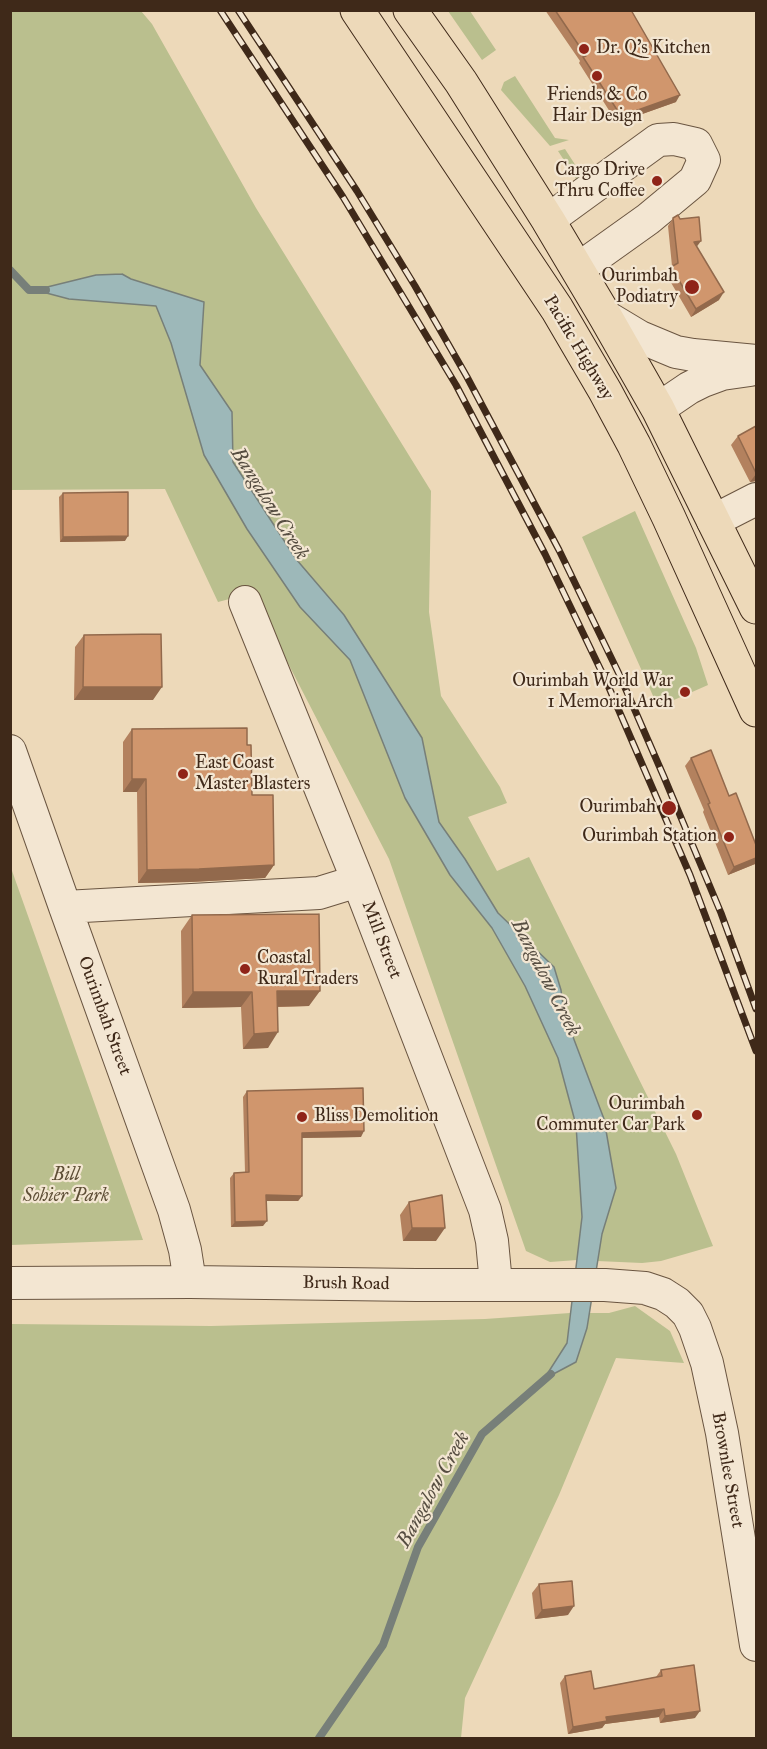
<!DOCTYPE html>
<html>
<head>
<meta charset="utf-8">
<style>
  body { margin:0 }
  #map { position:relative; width:767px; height:1749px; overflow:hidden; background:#edd9b9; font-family:"IM FELL Great Primer",serif }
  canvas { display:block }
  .frame { position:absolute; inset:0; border:12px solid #3f2919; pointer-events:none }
</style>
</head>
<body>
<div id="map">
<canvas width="767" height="1749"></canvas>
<div class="frame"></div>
</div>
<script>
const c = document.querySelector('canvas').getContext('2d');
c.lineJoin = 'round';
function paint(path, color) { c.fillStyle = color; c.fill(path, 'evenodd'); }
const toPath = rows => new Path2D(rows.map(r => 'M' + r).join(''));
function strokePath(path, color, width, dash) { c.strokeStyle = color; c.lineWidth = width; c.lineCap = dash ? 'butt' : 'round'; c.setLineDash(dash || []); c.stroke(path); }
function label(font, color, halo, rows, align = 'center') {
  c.font = font + ' "IM FELL Great Primer",serif'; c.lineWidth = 4.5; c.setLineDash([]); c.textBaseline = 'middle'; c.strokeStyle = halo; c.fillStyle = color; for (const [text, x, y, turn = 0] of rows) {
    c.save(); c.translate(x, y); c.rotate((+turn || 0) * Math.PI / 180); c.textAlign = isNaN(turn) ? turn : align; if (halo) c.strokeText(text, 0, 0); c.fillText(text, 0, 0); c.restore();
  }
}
paint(toPath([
  [10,11,141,11,152,24,256,208,431,491,429,612,441,696,500,787,507,803,468,817,497,871,529,857,676,1154,713,1246,661,1261,642,1263,597,1261,602,1234,604,1119,564,1013,561,990,554,967,498,913,482,888,406,800,450,875,492,928,525,986,558,1058,576,1125,582,1217,577,1260,550,1262,526,1251,389,859,276,640,256,592,218,602,165,489,11,490],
  [37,290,156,305,69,299],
  [448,11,470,11,496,50,482,60],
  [515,76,555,138,569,140,550,146,501,90,504,82],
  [565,149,587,183,580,185,558,151],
  [635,511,696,648,708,685,658,707,582,537],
  [10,868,11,868,143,1240,11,1245],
  [635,1306,670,1331,684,1363,616,1358,559,1495,465,1698,461,1738,11,1738,11,1324,211,1326,485,1319,570,1313,567,1343,545,1378,587,1328,589,1313,609,1313]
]), '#babf8e');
const water = toPath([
  [122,274,131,279,204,302,200,365,232,412,233,462,296,559,344,615,422,738,439,822,465,859,498,913,554,967,561,990,564,1013,604,1119,616,1188,602,1234,587,1328,576,1362,544,1379,567,1343,582,1217,576,1125,558,1058,525,986,492,928,450,875,405,798,350,660,300,607,247,529,204,455,171,343,156,306,69,299,35,290,96,275,122,274]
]);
paint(water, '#9db8b9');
strokePath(water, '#777f79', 1.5);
strokePath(toPath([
  [10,270,29,290,46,290],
  [319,1738,383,1645,418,1547,482,1434,551,1374]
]), '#777f79', 8);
const minor = toPath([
  [548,220,658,140,674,139,696,144,704,160,695,180,648,219,578,269],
  [605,316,640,337,676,352,693,355,756,361],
  [658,409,689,388,703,381,722,374,750,370],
  [713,521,756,499],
  [245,602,358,881,485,1210,492,1241,496,1284],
  [10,751,65,907,174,1210,185,1250,190,1282],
  [65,907,319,893,358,881],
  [10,1283,190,1282,416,1285,605,1285,645,1288,663,1294,677,1303,688,1314,695,1328,707,1363,722,1433,756,1645]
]);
const major = toPath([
  [357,10,557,309,605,391,634,445,669,518,756,710],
  [410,10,461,82,548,220,605,316,658,409,756,607]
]);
strokePath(minor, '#6a5541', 34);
strokePath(major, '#3f2919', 35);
strokePath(minor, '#f3e6d2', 32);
strokePath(major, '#edd9b9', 33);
const rail = toPath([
  [220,10,343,197,456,385,545,554,607,683,690,875,756,1051],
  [238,10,357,191,415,286,467,377,559,550,620,676,664,777,721,913,756,1009]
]);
strokePath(rail, '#3f2919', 7);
strokePath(rail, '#f3e6d2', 4.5, [14]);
paint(toPath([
  [545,10,631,10,676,102,617,123,579,63,580,61],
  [673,218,697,247,719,300,691,317,666,274,672,266,668,226],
  [756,426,756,481,750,482,731,445,738,436],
  [63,493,125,541,60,542,59,497],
  [84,635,153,700,74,700,75,647],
  [132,729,247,745,252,795,274,865,265,878,190,882,138,883,137,792,123,792,123,742],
  [691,758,755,864,728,875,703,812,704,810,685,766],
  [192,915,309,1006,278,1007,268,1048,243,1049,241,1007,182,1008,181,931],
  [247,1091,361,1137,302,1138,302,1196,298,1201,266,1201,263,1226,231,1227,230,1178,234,1173,245,1172,243,1097],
  [409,1202,436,1241,403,1241,400,1215],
  [539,1584,568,1615,535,1619,532,1593],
  [661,1670,695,1718,660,1723,659,1717,605,1724,602,1728,568,1734,560,1683,565,1676,594,1689,656,1677]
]), '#b3815e');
paint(toPath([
  [680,95,676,102,617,123,621,116],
  [701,241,695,249,694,242],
  [724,292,719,300,691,317,696,309],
  [756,474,756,481,750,482],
  [128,536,125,541,60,542,63,537],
  [83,687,162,687,153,700,74,700],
  [132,779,146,779,137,792,123,792],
  [756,858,756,863,755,864,728,875,734,867],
  [274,865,265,878,190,882,138,883,147,870],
  [277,991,320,991,309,1006,267,1007],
  [193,992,252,992,241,1007,182,1008],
  [278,1032,268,1048,243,1049,254,1034],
  [364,1131,361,1137,298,1138,302,1133],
  [266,1195,302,1196,298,1201,262,1201],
  [267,1221,263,1226,231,1227,235,1222],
  [412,1228,445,1228,436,1241,403,1241],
  [574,1606,568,1615,535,1619,542,1610],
  [664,1709,659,1717,605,1724,602,1728,568,1734,573,1727,606,1717],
  [700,1711,695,1718,660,1723,665,1716]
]), '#92694c');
const building = toPath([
  [555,10,631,10,680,95,621,116,583,57,586,56,555,10],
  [678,215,680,219,699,217,701,241,694,242,724,292,696,309,671,267,678,263,673,218,678,215],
  [756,426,756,473,738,436,756,426],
  [128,492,128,536,63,537,63,493,128,492],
  [161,634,162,687,83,687,84,635,161,634],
  [247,728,247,745,251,745,252,795,273,795,274,865,199,869,147,870,146,779,132,779,132,729,247,728],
  [711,750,729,796,736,793,756,845,756,858,734,867,708,804,710,803,691,758,711,750],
  [319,914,320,991,277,991,278,1032,254,1034,252,992,193,992,192,915,319,914],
  [363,1088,364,1131,302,1133,302,1196,266,1195,267,1221,235,1222,234,1173,249,1172,247,1091,363,1088],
  [442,1195,445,1228,412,1228,409,1202,442,1195],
  [572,1581,574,1606,542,1610,539,1584,572,1581],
  [694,1665,700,1711,665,1716,664,1709,606,1717,607,1721,573,1727,565,1676,591,1671,594,1689,662,1676,661,1670,694,1665]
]);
paint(building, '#d0966d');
strokePath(building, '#92694c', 1.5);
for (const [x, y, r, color] of [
  [584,49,6,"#8f2418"],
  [597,76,6,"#8f2418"],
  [657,181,6,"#8f2418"],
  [692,287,8,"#8f2418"],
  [685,692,6,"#8f2418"],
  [183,774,6,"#8f2418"],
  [669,808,8,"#8f2418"],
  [729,837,6,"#8f2418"],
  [245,969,6,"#8f2418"],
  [697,1115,6,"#8f2418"],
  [302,1117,6,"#8f2418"]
]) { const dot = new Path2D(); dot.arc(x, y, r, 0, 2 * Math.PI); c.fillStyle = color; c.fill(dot); strokePath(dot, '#f3e6d2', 2); }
label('18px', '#3f2919', '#f3e6d2', [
  ["Dr. Q’s Kitchen",596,49,"left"],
  ["Friends & Co",597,96,"center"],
  ["Hair Design",597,117,"center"],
  ["Cargo Drive",645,171],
  ["Thru Coffee",645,192],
  ["Ourimbah",678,277],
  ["Podiatry",678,298],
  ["Ourimbah World War",673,682],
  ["1 Memorial Arch",673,703],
  ["East Coast",195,764,"left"],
  ["Master Blasters",195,785,"left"],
  ["Ourimbah",656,808],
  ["Ourimbah Station",717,837],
  ["Coastal",257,959,"left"],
  ["Rural Traders",257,980,"left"],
  ["Ourimbah",685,1105],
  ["Commuter Car Park",685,1126],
  ["Bliss Demolition",314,1117,"left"]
], 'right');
label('18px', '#3f2919', '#f3e6d2', [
  ["Pacific Highway",578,348,59],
  ["Mill Street",381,940,69],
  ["Ourimbah Street",104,1016,70],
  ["Brush Road",346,1284,1],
  ["Brownlee Street",727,1470,80]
]);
label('italic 18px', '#5e4e36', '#f3e6d2', [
  ["Bill",66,1176],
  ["Sohier Park",66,1197]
]);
label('italic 20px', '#564d41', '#f3e6d2', [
  ["Bangalow Creek",269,504,58],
  ["Bangalow Creek",545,978,63],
  ["Bangalow Creek",434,1490,-61]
]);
</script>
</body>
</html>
